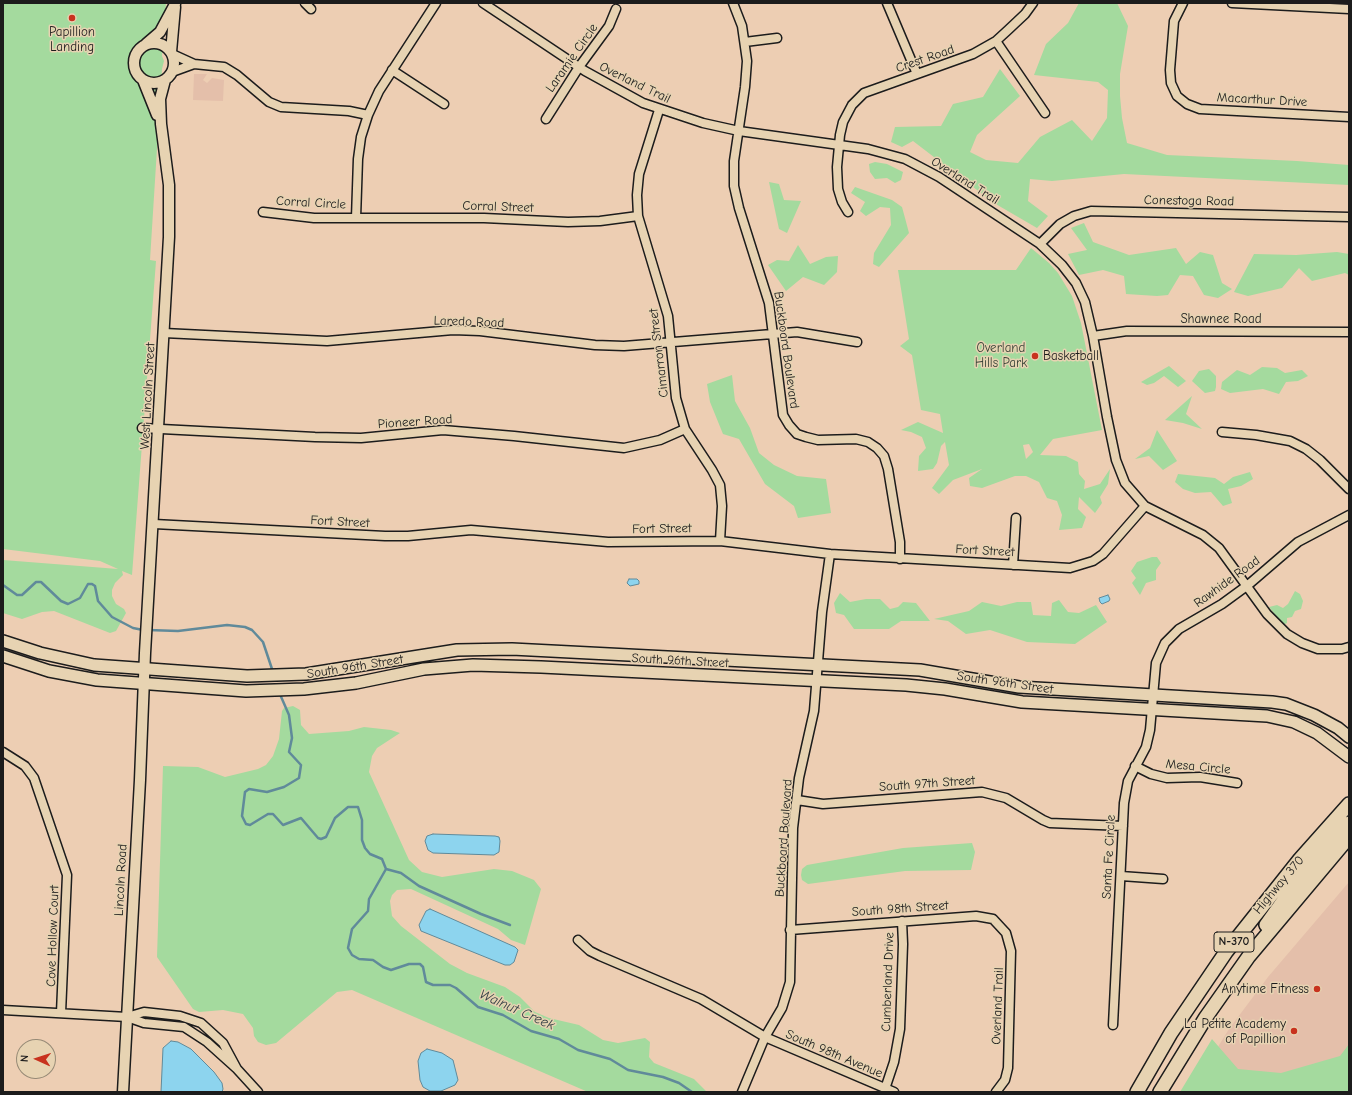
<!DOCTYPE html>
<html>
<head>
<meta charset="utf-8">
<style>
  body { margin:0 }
  #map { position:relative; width:1352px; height:1095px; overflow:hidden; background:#edceb3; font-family:"Comic Neue",sans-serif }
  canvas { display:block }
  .frame { position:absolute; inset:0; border:4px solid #1c1c1c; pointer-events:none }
  .north { position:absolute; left:16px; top:1039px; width:40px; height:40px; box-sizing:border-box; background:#e7d3b2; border:1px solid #968a76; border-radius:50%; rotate:273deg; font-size:11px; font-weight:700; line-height:16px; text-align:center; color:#1c1c1c }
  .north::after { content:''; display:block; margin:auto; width:14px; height:18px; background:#c8321e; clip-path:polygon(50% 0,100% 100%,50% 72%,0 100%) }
</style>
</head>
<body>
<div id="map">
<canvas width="1352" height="1095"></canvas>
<div class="frame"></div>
<div class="north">N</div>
</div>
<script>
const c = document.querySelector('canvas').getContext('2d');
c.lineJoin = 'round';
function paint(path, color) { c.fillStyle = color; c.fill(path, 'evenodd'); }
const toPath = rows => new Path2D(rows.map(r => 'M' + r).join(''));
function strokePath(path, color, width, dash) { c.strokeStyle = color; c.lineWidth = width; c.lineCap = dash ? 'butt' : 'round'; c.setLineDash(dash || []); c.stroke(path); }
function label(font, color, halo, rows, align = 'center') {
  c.font = font + ' "Comic Neue",sans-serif'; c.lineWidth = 3; c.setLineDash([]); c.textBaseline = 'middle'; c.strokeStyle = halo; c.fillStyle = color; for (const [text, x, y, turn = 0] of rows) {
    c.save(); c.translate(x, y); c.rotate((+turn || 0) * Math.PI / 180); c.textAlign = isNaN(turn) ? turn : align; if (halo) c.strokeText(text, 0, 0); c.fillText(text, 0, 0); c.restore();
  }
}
paint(toPath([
  [194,74,207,74,203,80,207,83,212,78,224,80,223,101,193,100],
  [1349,882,1349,1066,1195,1084,1229,1029,1268,977]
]), '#e4bfaa');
paint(toPath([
  [3,3,166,3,162,56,164,61,162,69,150,260,156,261,132,575,122,571,123,575,115,583,112,590,112,596,116,604,124,609,126,613,116,631,110,633,54,611,42,612,22,619,3,613,3,560,118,569,100,561,3,549],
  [1079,3,1117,3,1128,26,1120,74,1120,96,1122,118,1127,143,1167,155,1297,161,1349,165,1349,185,1124,174,1052,181,1030,179,1028,201,1048,216,1037,228,994,203,913,141,902,147,891,142,895,127,941,126,953,104,983,97,1000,69,1020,96,977,135,970,152,986,160,1018,163,1040,137,1072,120,1092,141,1107,118,1108,90,1098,82,1034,75,1046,44,1068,23],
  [875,162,887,164,903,172,901,180,895,183,887,178,875,179,870,172,869,164],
  [769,182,779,184,784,200,801,201,787,233,779,229],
  [855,187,892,200,902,207,905,218,909,233,879,267,873,264,874,253,891,225,890,208,880,207,866,216,860,211,865,202,851,193],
  [1084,223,1093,242,1129,255,1176,248,1186,264,1200,252,1213,255,1222,283,1232,289,1218,298,1204,295,1193,276,1180,275,1168,295,1157,296,1126,294,1124,276,1103,270,1079,275,1068,254,1087,250,1071,228],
  [798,245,810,264,826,257,838,256,837,272,824,285,803,277,786,291,768,265,777,260,789,261],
  [1031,248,1049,263,1058,273,1072,296,1081,323,1102,430,1053,439,1040,455,1066,456,1078,462,1079,474,1085,481,1084,489,1100,484,1110,469,1108,484,1100,497,1102,503,1095,513,1079,497,1078,509,1086,517,1082,528,1059,530,1062,515,1057,501,1047,498,1039,482,1026,476,1015,476,982,488,970,486,969,478,982,469,953,480,939,494,932,488,949,465,945,442,941,446,937,463,933,469,918,471,919,456,926,448,922,437,911,432,901,430,918,422,943,433,940,414,921,410,912,355,900,346,909,339,898,270,1016,270],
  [1029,444,1033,452,1026,459,1023,445],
  [1337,252,1349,254,1349,275,1345,273,1312,281,1299,268,1282,288,1248,296,1234,292,1254,254,1296,255],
  [1169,366,1186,381,1178,387,1164,376,1154,383,1147,385,1141,382],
  [1262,367,1277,368,1285,373,1302,370,1308,376,1298,381,1286,382,1279,394,1263,389,1230,393,1221,389,1222,382,1237,370,1250,375],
  [1209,369,1216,376,1216,387,1215,391,1205,393,1192,381,1199,371],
  [732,375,735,401,750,428,759,453,774,465,797,476,826,479,831,513,798,518,794,506,765,484,739,439,723,434,710,402,707,384],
  [1192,396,1186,414,1202,429,1183,423,1165,420],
  [1157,430,1177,461,1163,470,1149,456,1135,459,1150,448],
  [1250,472,1253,479,1241,486,1228,489,1232,503,1223,506,1211,492,1195,493,1183,489,1175,482,1178,474,1215,478,1224,484,1233,477],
  [1152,557,1157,557,1161,563,1156,570,1156,580,1146,583,1140,595,1132,583,1136,578,1131,571,1137,562],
  [1295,591,1300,594,1303,601,1301,609,1295,611,1292,617,1287,618,1287,623,1283,625,1269,607,1277,605,1283,608,1288,604],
  [840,593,850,602,866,599,880,599,890,609,898,607,903,602,916,603,930,621,901,621,889,629,854,629,844,615,836,613,834,603],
  [1059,600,1068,612,1079,613,1096,605,1107,622,1075,644,1027,642,990,630,966,634,948,621,934,619,969,611,982,602,1001,606,1017,602,1031,602,1033,615,1051,616,1052,603],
  [293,706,300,710,301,725,309,734,349,731,364,727,391,730,400,733,377,748,372,756,369,772,409,860,422,872,442,877,494,869,512,871,534,880,541,889,525,945,511,940,498,929,411,889,397,890,392,895,390,901,392,916,401,926,450,964,467,973,505,987,520,997,535,1012,549,1018,579,1025,603,1040,618,1043,645,1038,650,1042,649,1057,654,1063,694,1079,707,1092,588,1092,352,990,337,992,276,1043,266,1045,258,1042,254,1036,253,1028,243,1014,223,1010,199,1012,193,1009,157,957,163,766,198,767,225,777,258,769,266,765,273,756,279,739,282,711,284,708],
  [972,843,975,852,971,870,905,871,808,884,802,880,801,875,802,869,807,865,903,848],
  [1212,1039,1238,1069,1281,1073,1340,1056,1349,1044,1349,1092,1180,1092]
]), '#a4da9e');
const water = toPath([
  [629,579,637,579,639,581,639,584,630,586,627,583,629,579],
  [1108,595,1110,599,1109,601,1102,604,1100,602,1099,598,1108,595],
  [433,834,495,836,499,837,500,841,499,852,494,855,433,853,428,850,425,841,427,836,433,834],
  [430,909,515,947,518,950,514,962,510,965,505,965,421,931,419,925,426,911,430,909],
  [171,1041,178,1042,191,1049,214,1072,222,1083,223,1089,222,1092,161,1092,163,1048,171,1041],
  [427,1049,442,1053,453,1060,458,1080,455,1085,441,1091,430,1091,423,1087,420,1080,418,1061,421,1053,427,1049]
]);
paint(water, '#8dd4ee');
strokePath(water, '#608a9a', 1);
strokePath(toPath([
  [3,585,17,595,22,595,36,582,41,582,61,601,68,604,80,598,88,584,92,584,95,586,98,601,112,617,133,628,143,630],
  [148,630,178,631,227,625,245,627,252,630,263,642,273,672],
  [279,692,289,715,292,738,289,752,301,765,299,778,284,787,267,792,249,789,245,792,242,816,246,824,250,825,268,814,273,814,283,825,301,818,318,838,321,839,326,837,335,818,348,807,358,807,362,820,362,840,365,848,370,854,382,859,386,869,369,899,368,911,352,929,348,948,352,955,359,959,373,960,383,967,391,970,409,964,420,964,423,967,426,982,433,985,450,985,456,988,478,1007,503,1015,531,1031,559,1039,578,1050,610,1059,628,1070,663,1077,679,1083,692,1092],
  [386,869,401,873,419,886,481,914,510,925]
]), '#608a9a', 2.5);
const minor = toPath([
  [305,3,311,9],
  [483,3,585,71,643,103,703,123,739,131,868,149,905,159,939,177,1040,244,1062,265,1076,283,1085,302,1093,336,1107,417,1116,460,1125,483,1145,506,1203,535,1219,548,1267,614,1287,634,1302,643,1318,649,1342,649,1349,647],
  [733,3,742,26,747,61,745,87,734,161,734,186,739,208,769,303,783,415,789,425,797,434,806,437,818,440,856,439,868,442,877,448,884,456,888,469,900,542,900,559],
  [887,3,917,74],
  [1183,3,1174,21,1170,70,1171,83,1177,96,1187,104,1200,109,1349,117],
  [1232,3,1349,9],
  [996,41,1045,113],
  [745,42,777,38],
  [172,54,194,64,224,67,237,75,269,102,281,107,349,111,368,115],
  [392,70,444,104],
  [172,72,194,64],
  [659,110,639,174,637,195,638,216,668,316,676,398,685,429,712,470,720,485,722,506,720,541],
  [546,119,579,67,609,26,616,9],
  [263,212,314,218,484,218,568,222,600,221,638,216],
  [848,212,842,202,838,189,837,167,840,135,843,122,852,105,864,93,973,54,996,41,1008,30,1025,14,1033,3],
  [356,218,358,159,361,137,368,115,379,91,436,3],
  [1040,244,1060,224,1074,216,1091,211,1349,217],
  [164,333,327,341,453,330,480,331,595,345,624,346,797,332,857,342],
  [1093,336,1127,331,1349,332],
  [142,428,315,437,361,438,443,430,514,436,624,448,660,440,685,429],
  [1222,432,1256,435,1290,441,1306,449,1320,460,1349,489],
  [154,524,385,536,408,536,471,530,608,542,720,541,830,554,1070,568,1093,561,1103,554,1145,506],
  [1013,565,1016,518],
  [3,752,25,766,34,778,67,875,61,1013],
  [1135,766,1151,774,1167,778,1200,777,1237,783],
  [797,800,823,804,982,792,1006,798,1043,820,1050,823,1123,826],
  [1121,876,1163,879],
  [790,930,976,916,993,919,1006,933,1011,951,1008,1068,1005,1080,996,1092],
  [578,940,590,951,600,956,701,999,765,1037,894,1092],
  [3,1010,127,1017,144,1023,184,1027,207,1042,237,1069,223,1043,201,1023,180,1016,144,1012,127,1017],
  [1113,1025,1124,803,1128,781,1146,747,1150,730,1156,663,1165,643,1179,629,1222,604,1248,585,1298,542,1349,515],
  [237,1069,258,1092],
  [885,1089,894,1062,900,1029,903,944,902,921],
  [742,1092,765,1037,782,1008,790,982,793,828,799,778,814,711,822,612,830,554]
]);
const tertiary = toPath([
  '134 63a20 20 0 1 1 40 0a20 20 0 1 1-40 0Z',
  [146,44,160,32,175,4],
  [171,52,175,7],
  [143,80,157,115],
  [123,1092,140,780,145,653,169,237,169,185,161,124,160,99,165,80]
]);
const secondary = toPath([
  [3,641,40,653,94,665,247,676,306,674,457,650,512,649,920,670,1019,687,1272,702,1286,704,1314,715,1338,728,1349,737],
  [3,656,49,671,97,680,246,691,304,689,356,683,424,669,473,665,541,667,906,685,945,689,1022,702,1267,716,1294,722,1317,733,1349,757]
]);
const trunk = toPath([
  [1266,925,1296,883,1349,823],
  [1137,1092,1171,1033,1226,952,1300,859,1349,804],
  [1160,1092,1206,1017,1249,956,1349,837]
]);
strokePath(minor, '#1c1c1c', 11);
strokePath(tertiary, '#1c1c1c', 13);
strokePath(secondary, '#1c1c1c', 14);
strokePath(trunk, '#1c1c1c', 16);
strokePath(minor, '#e7d3b2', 8);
strokePath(tertiary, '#e7d3b2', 10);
strokePath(secondary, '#e7d3b2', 11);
strokePath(trunk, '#e7d3b2', 13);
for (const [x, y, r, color] of [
  [72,18,4,"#c8321e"],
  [1035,356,4,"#c8321e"],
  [1317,989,4,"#c8321e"],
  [1294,1031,4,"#c8321e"]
]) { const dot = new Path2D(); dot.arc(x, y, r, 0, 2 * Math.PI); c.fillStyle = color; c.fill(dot); strokePath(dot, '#e7d3b2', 1.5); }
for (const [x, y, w] of [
  [1234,942,40]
]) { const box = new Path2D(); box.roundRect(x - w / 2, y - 10, w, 20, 3); c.fillStyle = '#e7d3b2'; c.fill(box); strokePath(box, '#1c1c1c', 1); }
label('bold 12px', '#1c1c1c', null, [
  ["N-370",1234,942]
]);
label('13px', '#1c1c1c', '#e7d3b2', [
  ["Papillion",72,32,"center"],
  ["Landing",72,47,"center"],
  ["Basketball",1043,356,"left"],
  ["Anytime Fitness",1309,989],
  ["La Petite Academy",1286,1024],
  ["of Papillion",1286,1039]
], 'right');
label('13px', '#1c1c1c', '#e7d3b2', [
  ["Laramie Circle",572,58,-55],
  ["Crest Road",925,59,-19],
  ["Overland Trail",635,83,26],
  ["Macarthur Drive",1262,100,3],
  ["Overland Trail",965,181,32],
  ["Conestoga Road",1189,201,1],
  ["Corral Circle",311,203,3],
  ["Corral Street",498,207,2],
  ["Shawnee Road",1221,319],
  ["Laredo Road",469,322,2],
  ["Buckboard Boulevard",786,350,82],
  ["Cimarron Street",659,353,-97],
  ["West Lincoln Street",148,396,-87],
  ["Pioneer Road",415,422,-4],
  ["Fort Street",340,522,3],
  ["Fort Street",662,529,-1],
  ["Fort Street",985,551,3],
  ["Rawhide Road",1227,582,-36],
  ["South 96th Street",680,661,3],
  ["South 96th Street",355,667,-9],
  ["South 96th Street",1005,683,8],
  ["Mesa Circle",1198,767,5],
  ["South 97th Street",927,784,-4],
  ["Buckboard Boulevard",784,838,-86],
  ["Santa Fe Circle",1109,857,-87],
  ["Lincoln Road",121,880,-87],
  ["Highway 370",1279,885,-50],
  ["South 98th Street",900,909,-4],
  ["Cove Hollow Court",53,936,-88],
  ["Cumberland Drive",888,982,-88],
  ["Overland Trail",998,1006,-88],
  ["South 98th Avenue",834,1054,23]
]);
label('13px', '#374236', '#e7d3b2', [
  ["Overland",1001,348],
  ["Hills Park",1001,363]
]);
label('italic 14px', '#334146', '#e7d3b2', [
  ["Walnut Creek",517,1010,24]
]);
</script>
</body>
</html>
